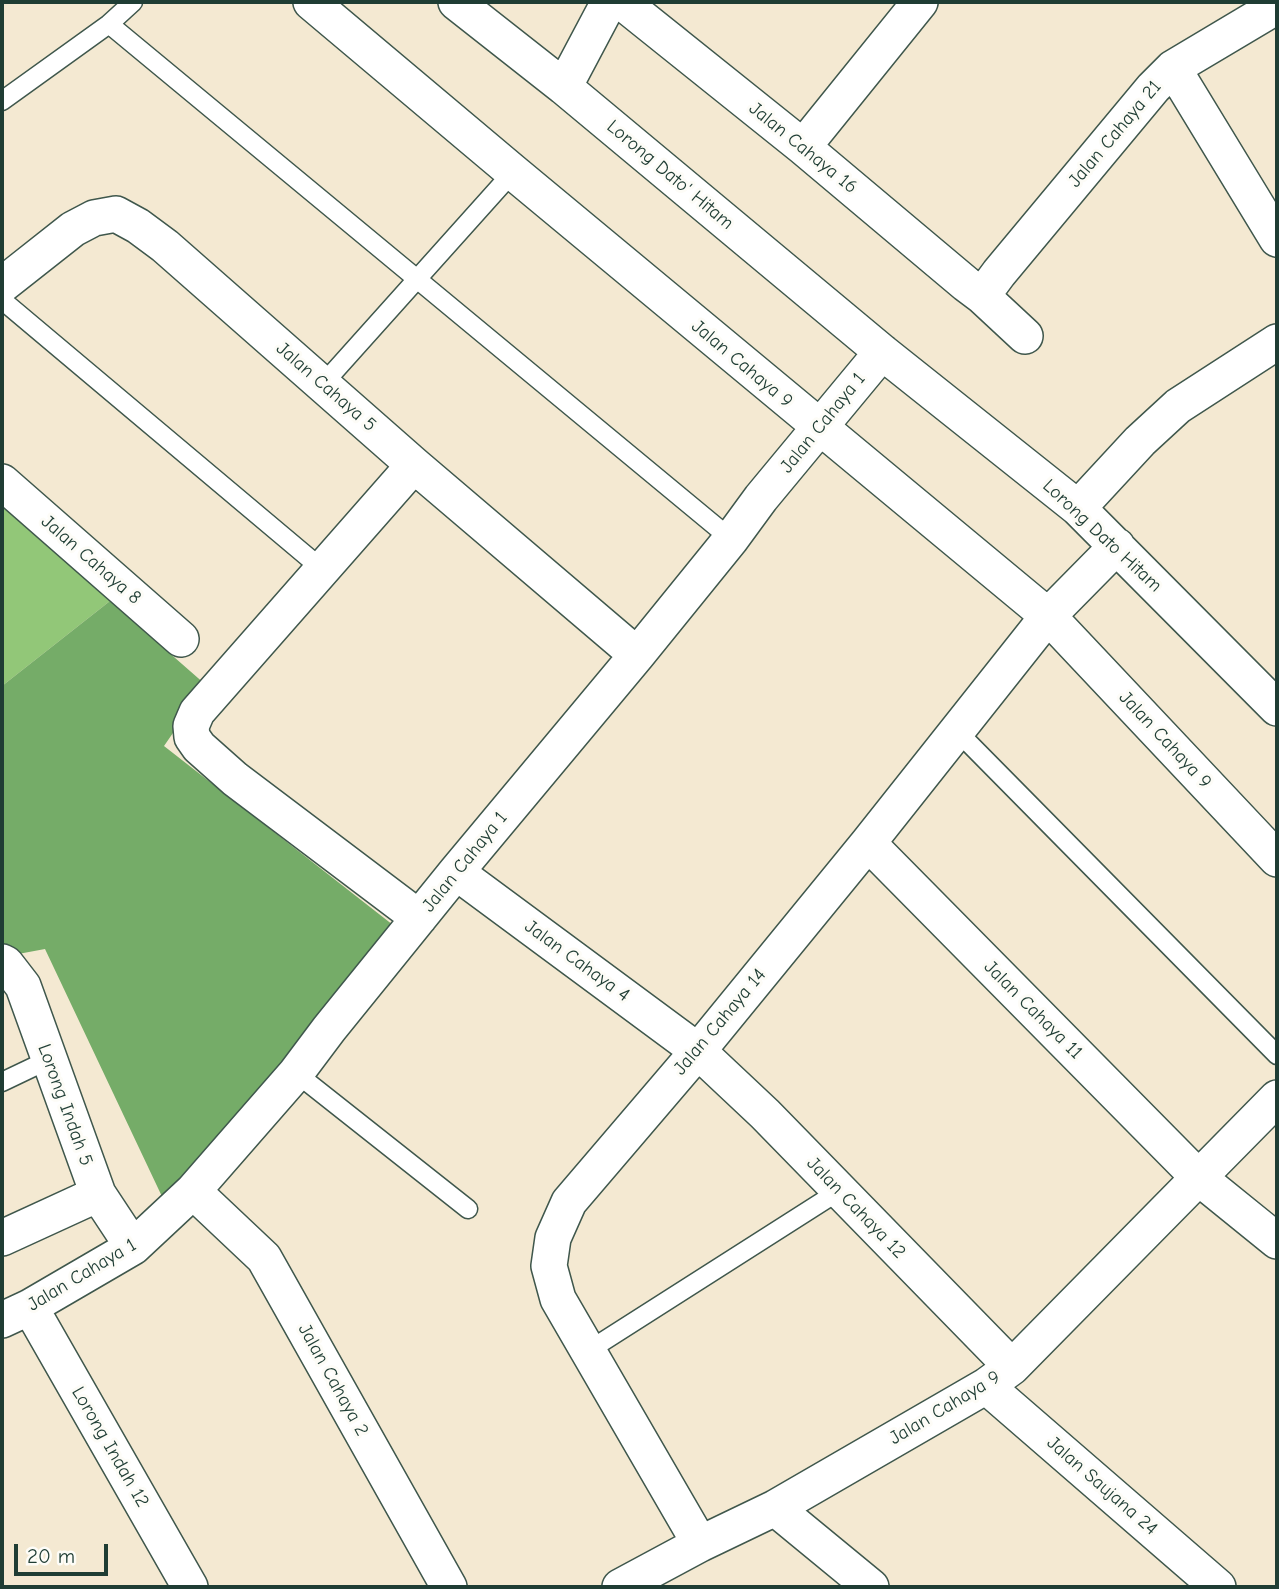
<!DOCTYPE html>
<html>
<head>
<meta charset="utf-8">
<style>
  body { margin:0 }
  #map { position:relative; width:1279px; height:1589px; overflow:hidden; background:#f4e9d2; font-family:"Comic Neue",sans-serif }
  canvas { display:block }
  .frame { position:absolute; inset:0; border:4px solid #1f3d34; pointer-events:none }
  .scale { position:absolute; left:14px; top:1544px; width:94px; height:32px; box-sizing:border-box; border:4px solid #1f3d34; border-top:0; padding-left:9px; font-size:21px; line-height:24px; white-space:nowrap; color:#1f3d34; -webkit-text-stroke:5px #fdfcf7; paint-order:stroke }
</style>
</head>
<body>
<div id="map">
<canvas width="1279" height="1589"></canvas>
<div class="frame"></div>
<div class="scale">20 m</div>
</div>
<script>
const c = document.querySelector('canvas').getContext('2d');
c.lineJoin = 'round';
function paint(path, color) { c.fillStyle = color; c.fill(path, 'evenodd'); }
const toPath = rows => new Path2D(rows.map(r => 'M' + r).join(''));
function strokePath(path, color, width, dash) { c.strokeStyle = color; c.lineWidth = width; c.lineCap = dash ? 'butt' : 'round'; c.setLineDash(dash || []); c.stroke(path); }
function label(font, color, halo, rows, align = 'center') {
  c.font = font + ' "Comic Neue",sans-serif'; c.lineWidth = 6; c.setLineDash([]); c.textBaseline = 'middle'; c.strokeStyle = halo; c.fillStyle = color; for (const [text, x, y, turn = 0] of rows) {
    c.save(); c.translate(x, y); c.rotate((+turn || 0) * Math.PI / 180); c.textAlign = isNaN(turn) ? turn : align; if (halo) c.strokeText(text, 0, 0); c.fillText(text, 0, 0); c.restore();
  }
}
paint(toPath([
  [2,505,110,601,2,686]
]), '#92c778');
paint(toPath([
  [110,601,206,685,164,746,393,925,166,1205,45,949,2,957,2,686]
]), '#75ac68');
const service = toPath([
  [109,24,731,539],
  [2,101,109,24,133,2],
  [2,300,322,569],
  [323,384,513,172],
  [957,731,1277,1055],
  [296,1073,468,1209],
  [2,1082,48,1060],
  [588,1351,839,1191]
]);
const minor = toPath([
  [311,2,513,172,1048,616,1277,859],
  [456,2,564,87,882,352,1078,508,1277,708],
  [622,2,803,147,966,284,982,296,1025,336],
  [1173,68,1277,239],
  [564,87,609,2],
  [803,147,920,2],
  [2,285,73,229,94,218,116,214,138,226,165,246,414,465,637,655],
  [982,296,999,273,1153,88,1173,68,1277,6],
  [414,465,197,712,191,726,192,737,199,747,235,779,419,918],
  [2,482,181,639],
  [1078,508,1140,441,1178,406,1277,342],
  [868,843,1198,1177,1277,1241],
  [456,872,698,1051,765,1114,1012,1367],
  [2,962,6,964,23,986,98,1194,133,1247],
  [193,1191,264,1258,449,1587],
  [2,1238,98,1194],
  [30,1307,190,1587],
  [2,1320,30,1307,133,1247,193,1191,296,1073,329,1029,456,872,637,655,731,539,761,498,882,352],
  [986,1386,1218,1587],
  [775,1508,871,1587],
  [700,1544,558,1299,549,1266,553,1238,569,1202,698,1051,868,843,1048,616,1117,546],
  [620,1587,700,1544,775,1508,986,1386,1012,1367,1277,1098]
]);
strokePath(service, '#3f574c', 21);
strokePath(minor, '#3f574c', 38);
strokePath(service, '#fff', 18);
strokePath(minor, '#fff', 35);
label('19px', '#1f3d34', '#fdfcf7', [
  ["Jalan Cahaya 21",1115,134,-50],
  ["Jalan Cahaya 16",803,148,39],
  ["Lorong Dato' Hitam",670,175,40],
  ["Jalan Cahaya 9",742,364,40],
  ["Jalan Cahaya 5",326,387,41],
  ["Jalan Cahaya 1",823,423,-51],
  ["Lorong Dato Hitam",1102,536,43],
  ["Jalan Cahaya 8",91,560,41],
  ["Jalan Cahaya 9",1165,740,47],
  ["Jalan Cahaya 1",465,862,-51],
  ["Jalan Cahaya 4",577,961,36],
  ["Jalan Cahaya 11",1033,1010,45],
  ["Jalan Cahaya 14",720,1022,-50],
  ["Lorong Indah 5",65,1105,70],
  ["Jalan Cahaya 12",856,1208,46],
  ["Jalan Cahaya 1",82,1275,-31],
  ["Jalan Cahaya 2",333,1380,61],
  ["Jalan Cahaya 9",945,1408,-31],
  ["Lorong Indah 12",110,1447,60],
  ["Jalan Saujana 24",1102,1486,41]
]);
</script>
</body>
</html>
